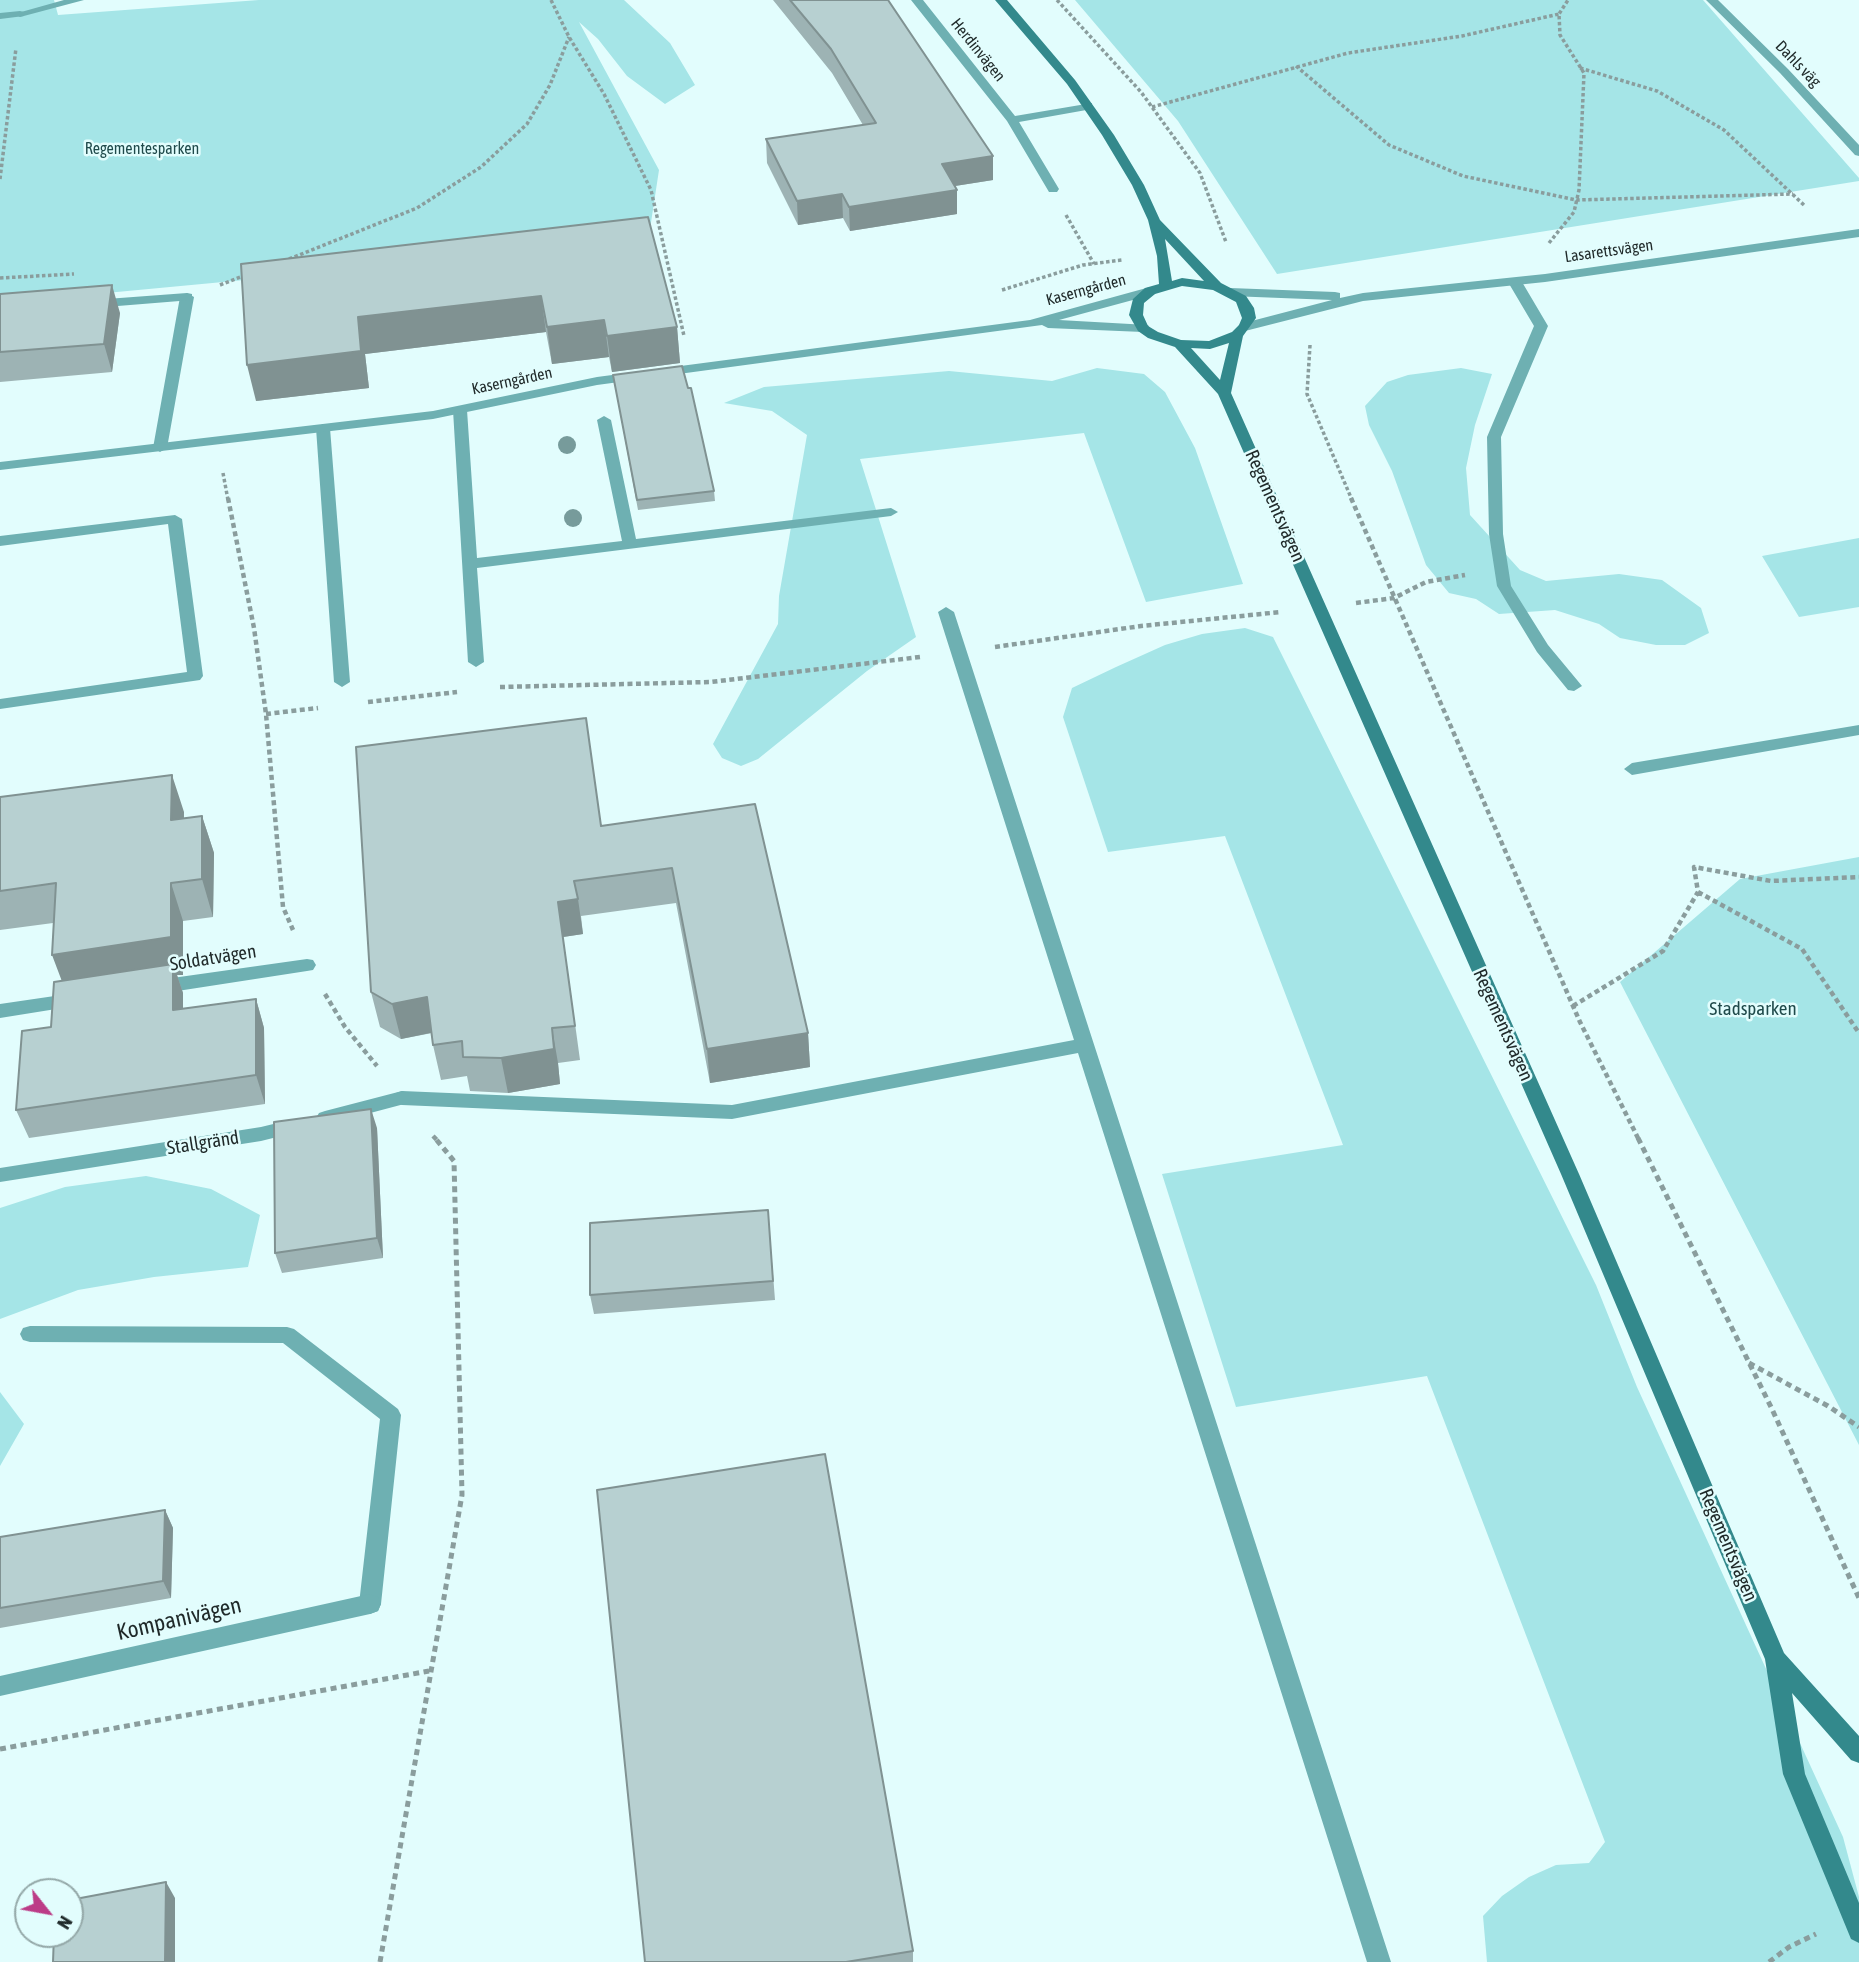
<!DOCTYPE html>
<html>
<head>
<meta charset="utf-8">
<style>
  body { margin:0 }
  #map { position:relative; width:1859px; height:1962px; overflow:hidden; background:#e2fdfd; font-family:"Asap Condensed",sans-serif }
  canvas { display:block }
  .north { position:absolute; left:14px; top:1878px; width:70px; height:70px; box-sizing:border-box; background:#e2fdfd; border:2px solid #94a8a8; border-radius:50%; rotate:121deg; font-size:19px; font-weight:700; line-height:28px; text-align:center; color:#1f2929 }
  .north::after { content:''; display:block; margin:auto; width:24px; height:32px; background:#bc3c87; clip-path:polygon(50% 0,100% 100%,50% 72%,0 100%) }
</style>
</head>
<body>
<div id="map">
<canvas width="1859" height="1962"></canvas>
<div class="north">N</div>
</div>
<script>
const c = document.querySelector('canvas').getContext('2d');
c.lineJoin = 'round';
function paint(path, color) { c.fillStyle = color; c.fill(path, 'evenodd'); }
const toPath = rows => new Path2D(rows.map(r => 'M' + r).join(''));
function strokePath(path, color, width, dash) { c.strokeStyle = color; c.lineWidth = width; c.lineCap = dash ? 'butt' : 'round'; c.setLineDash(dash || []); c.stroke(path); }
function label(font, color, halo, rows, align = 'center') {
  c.font = font + ' "Asap Condensed",sans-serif'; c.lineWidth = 5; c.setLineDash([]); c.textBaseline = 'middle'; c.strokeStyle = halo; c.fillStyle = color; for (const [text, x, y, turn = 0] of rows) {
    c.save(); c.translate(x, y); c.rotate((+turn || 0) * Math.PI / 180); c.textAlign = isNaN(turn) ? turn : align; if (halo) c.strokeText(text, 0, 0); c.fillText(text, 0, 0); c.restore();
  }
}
paint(toPath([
  [0,0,54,0,58,15,259,0,624,0,670,43,695,85,665,104,627,76,598,39,579,22,659,170,648,242,0,303],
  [1075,0,1703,0,1859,178,1859,181,1277,274,1178,121],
  [1097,368,1144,374,1165,392,1195,448,1243,584,1146,602,1084,433,860,459,916,637,867,671,758,759,741,766,722,758,713,744,778,624,779,596,807,435,772,411,724,403,764,387,949,371,1052,381],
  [1461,368,1492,374,1475,425,1466,468,1470,515,1520,570,1546,581,1619,574,1662,580,1701,608,1709,633,1685,645,1656,645,1620,638,1599,624,1555,610,1499,614,1476,599,1449,593,1426,565,1392,471,1369,425,1365,406,1387,382,1408,375],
  [1859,538,1859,607,1799,617,1762,556],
  [1245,628,1273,637,1596,1285,1637,1387,1843,1837,1859,1897,1859,1962,1487,1962,1483,1916,1502,1896,1529,1877,1556,1865,1589,1863,1605,1842,1427,1376,1236,1407,1162,1174,1343,1145,1225,836,1108,852,1063,717,1072,688,1116,667,1165,645,1202,634],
  [1859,857,1859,1445,1620,982,1740,879],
  [146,1176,211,1189,260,1215,248,1267,154,1277,78,1290,0,1319,0,1208,65,1187],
  [0,1392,24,1424,0,1466]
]), '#a5e5e7');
strokePath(toPath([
  [551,0,569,37,604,94,651,190,684,336],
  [1057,0,1141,92,1200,173,1226,242],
  [1296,66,1389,145,1463,176,1576,200,1793,194],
  [1580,68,1657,91,1724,130,1805,206],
  [1152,107,1348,53,1462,36,1559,14],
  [0,179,16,48],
  [1066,215,1094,264],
  [1549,243,1574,212,1579,190,1584,73,1560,35,1559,14,1568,0],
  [289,259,417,208,481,167,527,124,550,85,569,37],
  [0,278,74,274],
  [220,285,248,274],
  [1002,290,1083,265,1122,260],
  [1310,345,1307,394,1352,500],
  [223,473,228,500]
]), '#8a9d9d', 3.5, [3.5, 2.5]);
strokePath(toPath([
  [228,498,254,628,266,714,283,907,293,930],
  [1351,498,1580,1022,1639,1140],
  [1356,603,1394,598,1426,582,1465,575],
  [995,647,1141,626,1281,612],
  [500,687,711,682,920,657],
  [368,702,457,692],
  [266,714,318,708],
  [1698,892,1802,949,1859,1033],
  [325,994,345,1027,377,1066],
  [1573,1006,1663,951,1698,892,1694,867,1771,881,1859,877],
  [433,1136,437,1140]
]), '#8a9d9d', 4.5, [5, 3.5]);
strokePath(toPath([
  [1638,1138,1771,1407,1859,1598],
  [1749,1363,1828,1406,1859,1427],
  [0,1749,429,1671],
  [380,1962,462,1495,454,1161,435,1138],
  [1769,1962,1789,1947,1816,1934]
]), '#8a9d9d', 5, [6, 4.5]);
paint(toPath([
  [64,0,84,0,20,17,14,14,64,0],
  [1706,0,1718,0,1788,69,1859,145,1859,156,1855,155,1780,73,1706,0],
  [1515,278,1522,282,1548,326,1501,437,1503,534,1511,586,1548,645,1582,686,1574,691,1568,690,1537,652,1497,586,1489,534,1487,437,1534,326,1508,282,1515,278],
  [187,293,194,297,167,448,160,452,153,448,180,297,187,293],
  [460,406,467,410,477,558,622,541,597,420,604,416,611,420,636,539,891,508,898,512,891,516,477,568,484,662,476,667,468,662,453,410,460,406],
  [323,424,330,428,350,682,342,687,334,682,316,428,323,424],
  [175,515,182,519,203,676,200,680,0,709,0,699,187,672,168,524,0,546,0,536,175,515],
  [946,607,954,612,1391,1962,1367,1962,1078,1053,732,1119,402,1105,396,1103,393,1098,396,1093,402,1091,732,1105,1074,1040,938,612,946,607],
  [1859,725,1859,735,1632,775,1624,769,1632,763,1859,725],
  [307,959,313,960,316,965,313,970,307,971,158,994,152,992,149,987,152,982,158,980,307,959],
  [75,993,81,995,84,1000,81,1005,0,1018,0,1004,75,993],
  [30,1326,287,1327,294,1329,398,1409,401,1415,381,1604,378,1611,370,1614,362,1611,359,1604,380,1419,283,1343,30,1342,23,1340,20,1334,23,1328,30,1326]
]), '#6eb0b2');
paint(toPath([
  [911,0,923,0,1015,116,1092,103,1092,109,1019,122,1059,189,1057,192,1049,192,1007,121,911,0],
  [20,11,24,12,24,16,0,19,0,13,20,11],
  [1859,229,1859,237,1545,282,1363,301,1245,331,1238,327,1240,324,1332,300,1230,296,1223,292,1230,288,1335,292,1340,293,1340,298,1363,293,1545,274,1859,229],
  [1150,287,1157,291,1155,294,1059,320,1148,325,1150,328,1143,332,1048,328,1042,325,597,385,433,419,0,470,0,462,433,411,597,377,1030,320,1150,287],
  [187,293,192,294,192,300,93,308,86,304,93,300,187,293],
  [402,1091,408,1093,411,1098,408,1103,325,1125,319,1123,316,1118,319,1113,325,1111,402,1091],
  [294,1119,301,1121,303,1126,301,1131,261,1141,0,1182,0,1168,261,1127,294,1119],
  [370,1594,378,1597,381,1604,378,1611,370,1614,0,1696,0,1676,370,1594]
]), '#6eb0b2');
paint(toPath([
  [995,0,1007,0,1075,80,1114,135,1144,185,1160,220,1221,283,1246,296,1254,308,1256,318,1243,336,1231,393,1579,1174,1784,1653,1859,1736,1859,1763,1851,1760,1792,1693,1805,1774,1859,1903,1859,1943,1851,1939,1783,1774,1765,1659,1561,1174,1218,394,1175,347,1148,338,1138,331,1129,315,1133,299,1145,288,1159,284,1157,256,1148,220,1132,185,1102,135,1067,84,995,0],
  [1165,239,1204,281,1182,278,1172,281,1165,239],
  [1182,286,1213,290,1236,302,1242,318,1239,325,1232,332,1209,341,1181,340,1158,332,1148,326,1143,315,1144,303,1155,294,1182,286],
  [1229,343,1220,380,1191,348,1210,349,1229,343]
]), '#33898c');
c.fillStyle = '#779b9b';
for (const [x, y] of [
  [567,445],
  [573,518]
]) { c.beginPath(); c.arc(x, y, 9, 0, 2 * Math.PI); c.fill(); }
paint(toPath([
  [773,0,888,0,993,156,993,180,955,186,957,190,957,214,850,231,843,218,798,225,767,163,766,139,863,125,832,73],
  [648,217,677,327,680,363,612,372,609,357,552,364,546,332,365,354,369,388,256,401],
  [0,294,120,313,112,372,0,382],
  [613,375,714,491,715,501,638,510],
  [0,797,184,812,184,818,202,816,214,853,213,917,183,921,183,975,177,975,183,993,183,1009,256,999,264,1028,265,1104,29,1138,16,1110,51,1027,62,981,53,923,0,930],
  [755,804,808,1033,810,1067,710,1083,676,903,581,916,583,934,563,937,580,1060,558,1063,560,1084,508,1093,470,1091,467,1076,441,1080,433,1045,432,1033,401,1039,380,1027,371,992,601,826],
  [377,1128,383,1258,282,1273,275,1253],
  [768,1210,775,1300,594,1314,590,1295],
  [165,1510,173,1528,171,1598,0,1628,0,1537],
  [913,1951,913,1962,645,1962]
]), '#9db3b4');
paint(toPath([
  [993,156,993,180,942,188,942,164],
  [957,190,957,214,850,231,849,207],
  [842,194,843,218,798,225,797,201],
  [112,285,120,313,112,372,104,344],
  [541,296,546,332,365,354,369,388,256,401,247,365,358,317],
  [604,320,609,357,552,364,547,327],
  [677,327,680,363,612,372,607,336],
  [172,775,184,812,183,857,171,820],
  [202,816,214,853,213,917,202,879],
  [171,883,183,921,183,975,177,975,183,993,183,1039,66,992,52,955],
  [578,899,583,934,563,937,580,1060,558,902],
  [427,997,435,1032,401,1039,392,1004],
  [256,999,264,1028,265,1104,256,1075],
  [552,1028,558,1063,560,1084,508,1093,501,1058],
  [808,1033,810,1067,710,1083,707,1049],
  [371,1109,377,1128,383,1258,377,1238],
  [165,1510,173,1528,171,1598,163,1581],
  [166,1882,175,1898,175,1962,165,1962]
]), '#809292');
const building = toPath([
  [790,0,888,0,993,156,942,164,957,190,849,207,842,194,797,201,766,139,876,123,831,49,790,0],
  [648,217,677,327,607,336,604,320,547,327,541,296,358,317,361,351,247,365,241,264,648,217],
  [112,285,104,344,0,352,0,294,112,285],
  [682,366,688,388,691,388,714,491,637,500,613,375,682,366],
  [586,718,601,826,755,804,808,1033,707,1049,672,868,574,881,578,899,558,902,575,1026,552,1028,554,1049,501,1058,463,1057,462,1041,433,1045,427,997,392,1004,371,992,356,747,586,718],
  [172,775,171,820,202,816,202,879,171,883,171,937,52,955,56,883,0,891,0,797,172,775],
  [173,964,173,1010,256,999,256,1075,16,1110,22,1031,51,1027,54,982,173,964],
  [371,1109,377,1238,275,1253,274,1122,371,1109],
  [768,1210,773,1281,590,1295,590,1223,768,1210],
  [825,1454,913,1951,846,1962,645,1962,597,1490,825,1454],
  [165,1510,163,1581,0,1608,0,1537,165,1510],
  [166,1882,165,1962,53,1962,54,1934,70,1934,70,1900,166,1882]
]);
paint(building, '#b7d0d1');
strokePath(building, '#809292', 2);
label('16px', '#1f2929', '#e2fdfd', [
  ["Herdinvägen",978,50,51],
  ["Dahls väg",1798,64,46],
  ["Lasarettsvägen",1609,251,-8],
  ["Kaserngården",1086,290,-15],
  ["Kaserngården",512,381,-12]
]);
label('16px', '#1f4a4b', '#e2fdfd', [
  ["Regementesparken",142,149]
]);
label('19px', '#1f2929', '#e2fdfd', [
  ["Regementsvägen",1275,506,66],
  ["Soldatvägen",213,958,-9],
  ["Regementsvägen",1503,1025,66],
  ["Stallgränd",203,1143,-9],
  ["Regementsvägen",1728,1545,67]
]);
label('19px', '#1f4a4b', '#e2fdfd', [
  ["Stadsparken",1753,1009]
]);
label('23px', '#1f2929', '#e2fdfd', [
  ["Kompanivägen",179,1619,-13]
]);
</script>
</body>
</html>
